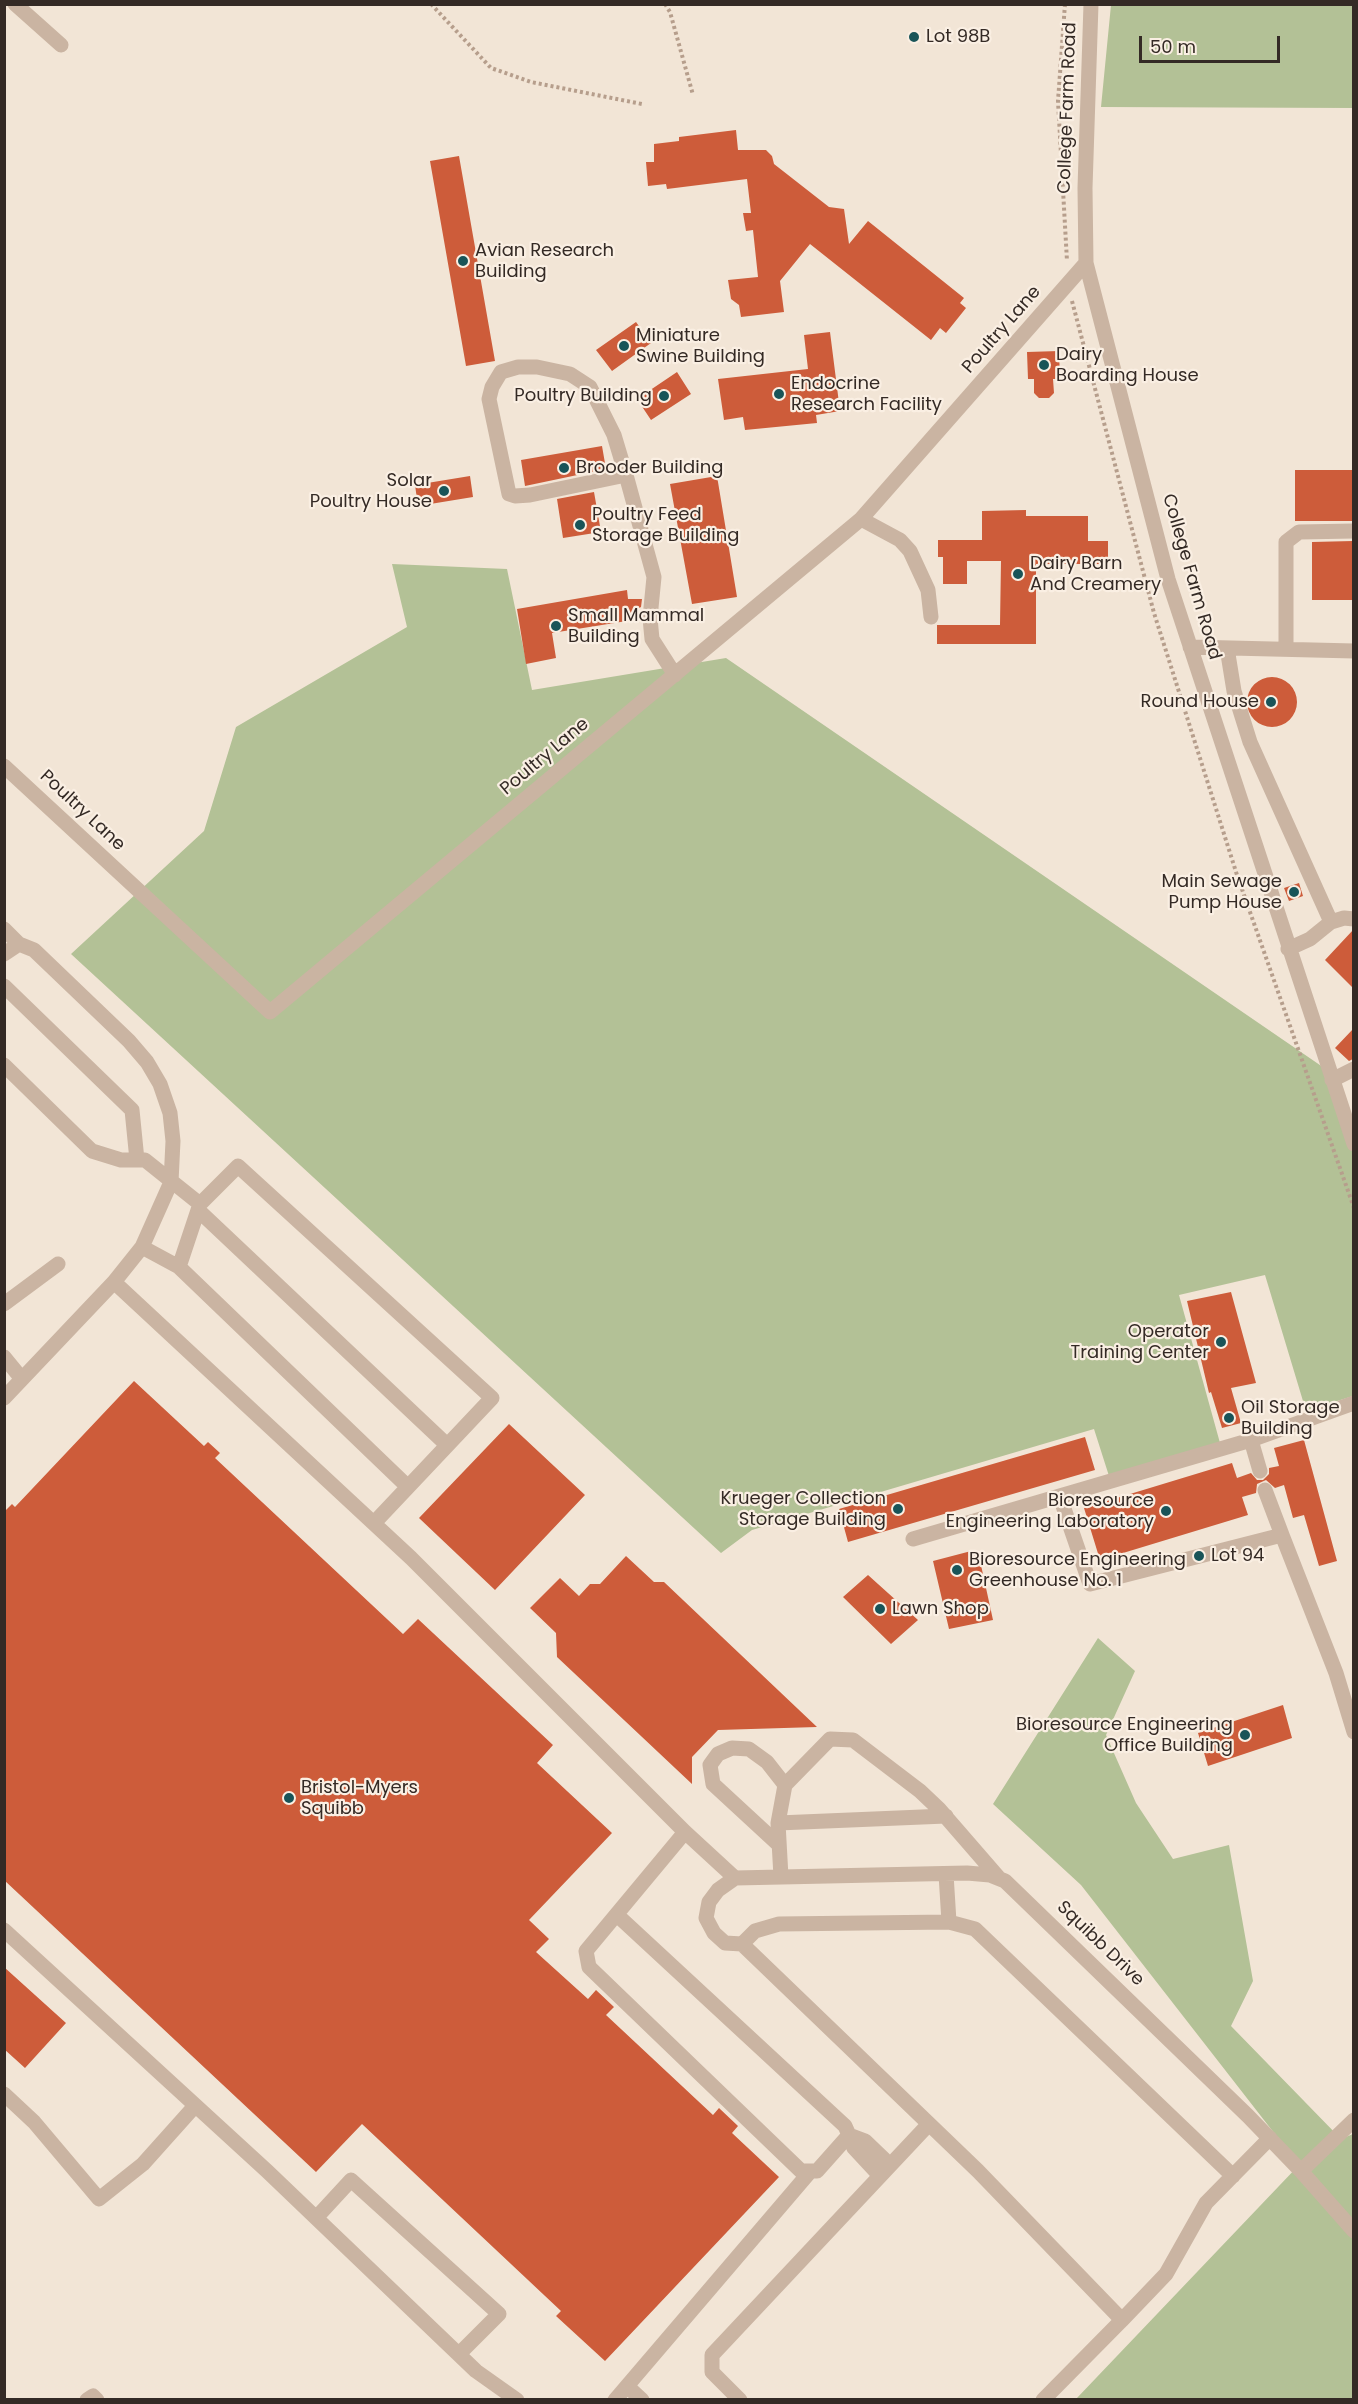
<!DOCTYPE html>
<html>
<head>
<meta charset="utf-8">
<style>
  body { margin:0 }
  #map { position:relative; width:1358px; height:2404px; overflow:hidden; background:#f2e5d6; font-family:Poppins,sans-serif }
  canvas { display:block }
  .frame { position:absolute; inset:0; border:6px solid #342a25; pointer-events:none }
  .scale { position:absolute; left:1139px; top:36px; width:141px; height:27px; box-sizing:border-box; border:3px solid #342a25; border-top:0; padding-left:8px; font-size:18px; line-height:21px; white-space:nowrap; color:#342a25; -webkit-text-stroke:4px #faefe3; paint-order:stroke }
</style>
</head>
<body>
<div id="map">
<canvas width="1358" height="2404"></canvas>
<div class="frame"></div>
<div class="scale">50 m</div>
</div>
<script>
const c = document.querySelector('canvas').getContext('2d');
c.lineJoin = 'round';
function paint(path, color) { c.fillStyle = color; c.fill(path, 'evenodd'); }
const toPath = rows => new Path2D(rows.map(r => 'M' + r).join(''));
function strokePath(path, color, width, dash) { c.strokeStyle = color; c.lineWidth = width; c.lineCap = dash ? 'butt' : 'round'; c.setLineDash(dash || []); c.stroke(path); }
function label(font, color, halo, rows, align = 'center') {
  c.font = font + ' Poppins,sans-serif'; c.lineWidth = 4.5; c.setLineDash([]); c.textBaseline = 'middle'; c.strokeStyle = halo; c.fillStyle = color; for (const [text, x, y, turn = 0] of rows) {
    c.save(); c.translate(x, y); c.rotate((+turn || 0) * Math.PI / 180); c.textAlign = isNaN(turn) ? turn : align; if (halo) c.strokeText(text, 0, 0); c.fillText(text, 0, 0); c.restore();
  }
}
paint(toPath([
  [1111,5,1353,5,1353,108,1101,107],
  [392,564,507,569,532,690,726,658,1333,1074,1353,1131,1353,1396,1306,1411,1265,1275,1179,1295,1220,1443,1109,1476,1094,1429,752,1530,721,1553,71,954,204,831,236,727,407,627],
  [1098,1638,1135,1671,1106,1735,1136,1803,1173,1859,1229,1845,1253,1981,1231,2026,1341,2139,1353,2134,1353,2399,1076,2399,1299,2165,1081,1885,993,1804]
]), '#b3c196');
paint(toPath([
  [736,130,738,150,766,150,772,156,774,164,829,207,844,209,849,244,868,221,964,298,960,303,966,308,946,333,940,328,931,340,810,244,780,281,784,312,741,317,739,305,731,299,728,280,758,277,753,230,746,231,743,213,751,213,747,179,667,189,666,184,648,186,646,162,654,162,654,144,679,141,679,137],
  [459,156,495,361,466,366,430,161],
  [636,322,651,343,612,371,596,350],
  [830,332,840,411,816,415,817,423,745,430,743,417,724,420,718,379,808,369,804,335],
  [1059,351,1060,379,1053,379,1054,393,1049,398,1039,398,1034,393,1034,379,1028,379,1027,352],
  [677,372,691,394,651,420,637,399],
  [602,446,606,469,525,486,521,460],
  [1295,470,1353,470,1353,521,1295,521],
  [470,476,473,497,418,506,415,485],
  [717,476,737,597,692,604,670,484],
  [594,492,601,532,563,538,557,499],
  [1026,510,1026,516,1088,516,1088,541,1108,541,1108,564,1036,564,1036,644,937,644,937,625,1000,625,1001,561,967,561,967,584,943,584,943,557,938,557,938,540,982,540,982,511],
  [1353,541,1353,600,1312,600,1312,542],
  [627,590,628,599,642,599,641,607,632,612,633,620,552,633,556,658,526,664,517,609],
  '1247 702a25 25 0 1 1 50 0a25 25 0 1 1-50 0Z',
  [1299,883,1303,896,1289,901,1284,888],
  [1353,930,1353,988,1325,960],
  [1353,1029,1353,1059,1349,1061,1335,1048],
  [1231,1292,1256,1383,1231,1388,1241,1423,1222,1428,1211,1392,1209,1393,1187,1301],
  [134,1381,204,1446,208,1442,220,1453,215,1458,403,1634,418,1619,553,1745,537,1763,612,1833,529,1920,549,1939,536,1952,588,1999,596,1990,614,2007,606,2015,713,2115,719,2108,738,2126,732,2133,779,2177,605,2361,556,2316,561,2311,362,2124,316,2172,4,1880,4,1512,12,1504,15,1507],
  [509,1424,585,1495,495,1590,419,1518],
  [1085,1437,1095,1470,848,1542,839,1509],
  [1304,1440,1337,1561,1319,1566,1304,1515,1293,1518,1284,1485,1275,1488,1266,1480,1257,1484,1256,1493,1242,1497,1248,1515,1100,1560,1084,1508,1232,1463,1237,1478,1251,1473,1257,1480,1263,1480,1269,1474,1269,1468,1279,1466,1274,1448],
  [975,1550,979,1556,993,1620,949,1629,933,1561],
  [626,1556,654,1582,664,1582,817,1727,718,1730,692,1757,692,1784,557,1657,556,1633,530,1608,560,1578,579,1596,590,1584,600,1584],
  [868,1575,918,1620,891,1644,843,1597],
  [1283,1705,1292,1738,1208,1766,1198,1733],
  [4,1967,66,2023,25,2068,4,2049]
]), '#cd5c3a');
strokePath(toPath([
  [431,4,491,68,531,82,642,104],
  [665,4,670,12,693,95],
  [1065,4,1058,101,1067,261],
  [1072,301,1154,613,1237,875,1354,1208]
]), '#b69e8c', 4, [3, 3]);
strokePath(toPath([
  [15,4,61,45],
  [1091,4,1085,188,1086,263,1168,579,1354,1144],
  [626,475,530,495,515,496,509,494,489,399,492,387,501,372,518,367,537,367,570,374,590,387,614,435,626,475,654,577,650,618,652,639,675,675],
  [861,519,900,540,910,551,928,590,931,617],
  [1190,647,1354,651],
  [1227,648,1234,691,1250,742,1331,922],
  [1286,649,1286,542,1299,532,1354,531],
  [4,766,270,1012,861,519,1086,263],
  [4,929,19,944],
  [1288,949,1310,939,1331,922,1344,918,1354,919],
  [4,954,19,944,34,950,129,1041,147,1062,160,1084,170,1113,173,1141,171,1182,142,1247,114,1282,4,1398],
  [4,986,132,1110,137,1160],
  [4,1065,92,1151,121,1160,145,1160,200,1204,238,1166,492,1398,374,1523],
  [1332,1080,1354,1069],
  [198,1210,447,1445],
  [142,1247,179,1267,408,1487],
  [179,1267,200,1204],
  [114,1282,411,1558,685,1832,735,1878,718,1890,709,1902,706,1918,714,1933,725,1943,742,1944,978,2171,1122,2320,1166,2274,1206,2203,1270,2138],
  [4,1304,58,1264],
  [4,1357,22,1379],
  [1251,1440,1260,1471],
  [1060,1497,1090,1584,1282,1535,1265,1490],
  [1282,1535,1336,1673,1354,1732],
  [913,1539,1251,1440,1354,1403],
  [778,1823,946,1816],
  [778,1844,713,1784,710,1765,718,1754,732,1748,749,1749,767,1762,785,1785],
  [781,1877,778,1823,785,1785,830,1739,853,1740,920,1791,939,1809,998,1877],
  [735,1878,967,1873,990,1875,1005,1881,1248,2116,1301,2171,1354,2231],
  [617,1915,845,2126,849,2135,817,2171,801,2171,589,1967,586,1951,685,1832],
  [949,1922,975,1929,1233,2176],
  [4,1930,267,2171,476,2371,517,2400],
  [742,1944,755,1931,779,1924,949,1922,946,1874],
  [4,2094,34,2122,99,2199,143,2164,194,2107],
  [1301,2171,1354,2120],
  [880,2176,854,2148,849,2135,865,2141,890,2165],
  [316,2218,351,2180,499,2314,459,2354],
  [628,2387,642,2400],
  [87,2400,93,2396,97,2400],
  [615,2400,809,2173],
  [740,2400,712,2372,712,2355,928,2125],
  [1043,2400,1122,2320]
]), '#cab4a2', 15);
for (const [x, y, r, color] of [
  [914,37,6,"#195458"],
  [463,261,6,"#195458"],
  [624,346,6,"#195458"],
  [1044,365,6,"#195458"],
  [779,394,6,"#195458"],
  [664,396,6,"#195458"],
  [564,468,6,"#195458"],
  [444,491,6,"#195458"],
  [580,525,6,"#195458"],
  [1018,574,6,"#195458"],
  [556,626,6,"#195458"],
  [1271,702,6,"#195458"],
  [1294,892,6,"#195458"],
  [1221,1342,6,"#195458"],
  [1229,1418,6,"#195458"],
  [898,1509,6,"#195458"],
  [1166,1511,6,"#195458"],
  [1199,1556,6,"#195458"],
  [957,1570,6,"#195458"],
  [880,1609,6,"#195458"],
  [1245,1735,6,"#195458"],
  [289,1798,6,"#195458"]
]) { const dot = new Path2D(); dot.arc(x, y, r, 0, 2 * Math.PI); c.fillStyle = color; c.fill(dot); strokePath(dot, '#faefe3', 2); }
label('18px', '#342a25', '#faefe3', [
  ["Lot 98B",926,37],
  ["Avian Research",475,251],
  ["Building",475,272],
  ["Miniature",636,336],
  ["Swine Building",636,357],
  ["Dairy",1056,355],
  ["Boarding House",1056,376],
  ["Endocrine",791,384],
  ["Research Facility",791,405],
  ["Poultry Building",652,396,"right"],
  ["Brooder Building",576,468],
  ["Solar",432,481,"right"],
  ["Poultry House",432,502,"right"],
  ["Poultry Feed",592,515],
  ["Storage Building",592,536],
  ["Dairy Barn",1030,564],
  ["And Creamery",1030,585],
  ["Small Mammal",568,616],
  ["Building",568,637],
  ["Round House",1259,702,"right"],
  ["Main Sewage",1282,882,"right"],
  ["Pump House",1282,903,"right"],
  ["Operator",1209,1332,"right"],
  ["Training Center",1209,1353,"right"],
  ["Oil Storage",1241,1408],
  ["Building",1241,1429],
  ["Krueger Collection",886,1499,"right"],
  ["Storage Building",886,1520,"right"],
  ["Bioresource",1154,1501,"right"],
  ["Engineering Laboratory",1154,1522,"right"],
  ["Lot 94",1211,1556],
  ["Bioresource Engineering",969,1560],
  ["Greenhouse No. 1",969,1581],
  ["Lawn Shop",892,1609],
  ["Bioresource Engineering",1233,1725,"right"],
  ["Office Building",1233,1746,"right"],
  ["Bristol-Myers",301,1788],
  ["Squibb",301,1809]
], 'left');
label('18px', '#342a25', '#faefe3', [
  ["College Farm Road",1068,108,-88],
  ["Poultry Lane",1002,330,-49],
  ["College Farm Road",1191,577,74],
  ["Poultry Lane",545,757,-40],
  ["Poultry Lane",82,811,43],
  ["Squibb Drive",1100,1944,44]
]);
</script>
</body>
</html>
